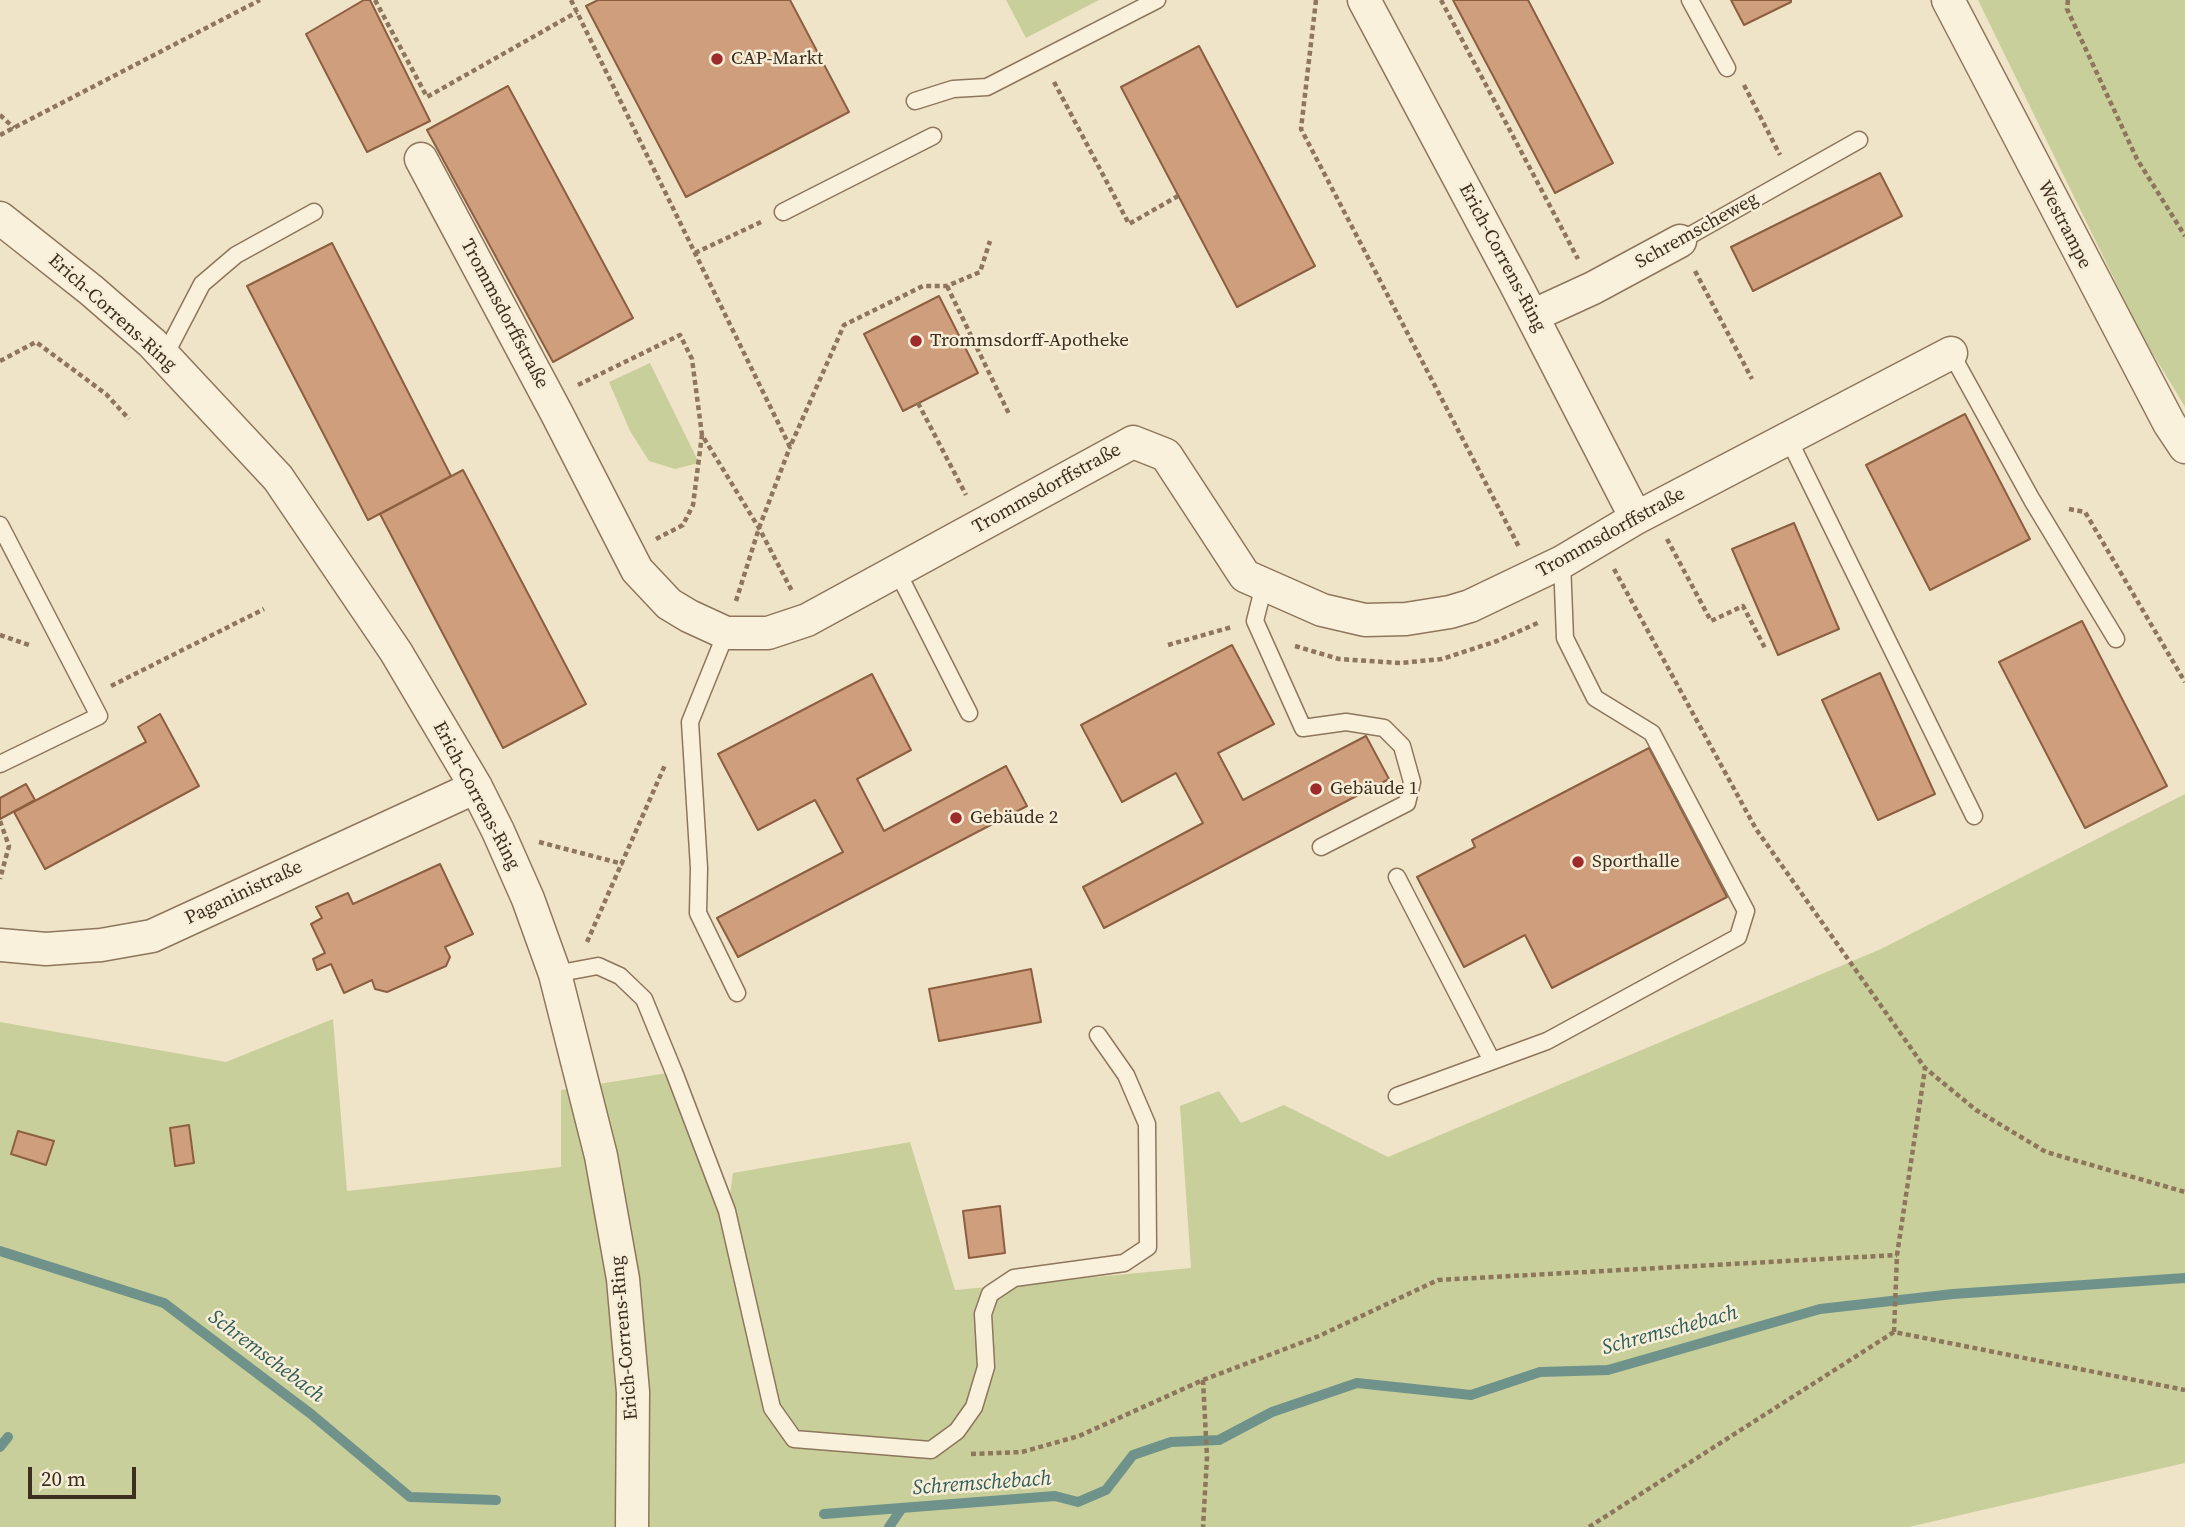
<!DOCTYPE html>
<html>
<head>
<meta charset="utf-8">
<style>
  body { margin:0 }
  #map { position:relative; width:2185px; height:1527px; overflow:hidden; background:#f0e4c8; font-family:"Source Serif 4",serif }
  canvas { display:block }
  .scale { position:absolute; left:28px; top:1467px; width:108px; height:32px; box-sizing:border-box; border:4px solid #3d2e20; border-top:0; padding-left:9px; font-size:21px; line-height:24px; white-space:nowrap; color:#3d2e20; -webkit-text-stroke:5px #f7eed8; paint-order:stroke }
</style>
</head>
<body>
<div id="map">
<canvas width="2185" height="1527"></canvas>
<div class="scale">20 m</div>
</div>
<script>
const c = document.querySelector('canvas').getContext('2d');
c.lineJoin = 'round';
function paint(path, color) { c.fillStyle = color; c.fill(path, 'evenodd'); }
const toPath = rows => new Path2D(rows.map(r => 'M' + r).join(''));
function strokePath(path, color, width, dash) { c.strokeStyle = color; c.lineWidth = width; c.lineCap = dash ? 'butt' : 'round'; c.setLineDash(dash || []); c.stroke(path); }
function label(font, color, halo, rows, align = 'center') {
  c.font = font + ' "Source Serif 4",serif'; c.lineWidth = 5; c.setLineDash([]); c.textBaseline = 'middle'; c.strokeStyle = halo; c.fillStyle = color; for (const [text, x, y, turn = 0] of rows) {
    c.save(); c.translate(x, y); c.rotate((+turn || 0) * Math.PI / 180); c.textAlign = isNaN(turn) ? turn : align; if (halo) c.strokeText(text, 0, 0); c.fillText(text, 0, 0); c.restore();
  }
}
paint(toPath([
  [1006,0,1099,0,1026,38],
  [1978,0,2185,0,2185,407,2141,334],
  [650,363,699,463,675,469,649,461,630,431,609,382],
  [2185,794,2185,1463,1909,1527,0,1527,0,1022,226,1062,333,1019,347,1191,561,1167,561,1090,674,1072,728,1209,733,1173,910,1142,955,1290,1191,1268,1180,1106,1219,1091,1241,1123,1284,1105,1388,1157,1881,949]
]), '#c9cf9b');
strokePath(toPath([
  [0,1251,164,1303,311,1414,410,1497,496,1500],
  [0,1447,8,1437],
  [824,1514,1055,1496,1078,1502,1106,1490,1133,1455,1171,1442,1219,1440,1272,1412,1357,1383,1471,1395,1540,1372,1608,1370,1820,1309,1953,1294,2185,1278],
  [889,1527,902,1508]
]), '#6f938a', 10);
const building = toPath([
  [364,0,370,0,430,121,367,152,306,34,364,0],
  [598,0,790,0,849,112,686,197,586,6,598,0],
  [1453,0,1528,0,1613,163,1555,193,1453,0],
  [1731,0,1791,0,1791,2,1744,25,1731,0],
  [1199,46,1315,266,1237,307,1121,87,1199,46],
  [508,86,633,318,553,362,427,130,508,86],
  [1880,173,1902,216,1753,291,1731,247,1880,173],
  [332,243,451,476,368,520,247,286,332,243],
  [939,296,978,373,903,411,864,334,939,296],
  [1965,414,2030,539,1930,590,1866,465,1965,414],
  [463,470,586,704,503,748,380,514,463,470],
  [1794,523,1839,629,1778,655,1732,549,1794,523],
  [2082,621,2167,786,2085,828,1999,662,2082,621],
  [1232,645,1274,724,1218,753,1243,800,1366,736,1389,779,1104,928,1083,887,1203,823,1176,773,1122,802,1081,725,1232,645],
  [1880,673,1935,794,1878,820,1822,700,1880,673],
  [872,674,911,750,857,779,884,831,1006,766,1027,806,738,957,717,918,843,852,815,800,758,830,718,754,872,674],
  [160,714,199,786,45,869,14,812,146,742,138,727,160,714],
  [1649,748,1727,897,1552,988,1525,935,1464,967,1417,877,1475,847,1472,840,1649,748],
  [26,784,35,800,0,819,0,798,26,784],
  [440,864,473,934,445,947,450,957,446,966,387,992,375,989,372,980,344,993,331,964,317,970,313,959,325,953,311,924,322,918,316,907,348,893,353,904,440,864],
  [1031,969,1041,1022,939,1041,929,989,1031,969],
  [189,1125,194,1163,175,1166,170,1128,189,1125],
  [18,1131,54,1141,46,1165,11,1154,18,1131],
  [1000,1206,1005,1253,969,1258,963,1211,1000,1206]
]);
paint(building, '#cf9f7d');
strokePath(building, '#8d5f41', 2);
const lane = toPath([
  [1690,0,1727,68],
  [915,101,953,89,987,87,1157,0],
  [783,212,933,136],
  [1680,241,1859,140],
  [1951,353,2032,500,2116,639],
  [164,357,202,284,236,255,314,212],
  [1788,438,1974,816],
  [0,525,99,716,0,764],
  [897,571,969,713],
  [1264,585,1255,621,1303,728,1346,722,1384,728,1402,746,1412,782,1407,803,1321,847],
  [726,633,690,722,699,868,698,913,737,993],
  [1397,877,1492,1061],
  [555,974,598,966,620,976,644,999,674,1072,727,1211,772,1408,794,1439,931,1450,957,1431,974,1407,986,1367,983,1314,990,1294,1014,1278,1124,1263,1148,1247,1147,1124,1126,1075,1098,1035],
  [1397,1096,1547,1041,1738,937,1746,911,1652,733,1595,698,1565,638,1562,562]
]);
const street = toPath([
  [1364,0,1515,283,1636,518],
  [1948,0,2169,423,2185,447],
  [421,159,556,412,637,570,669,604,689,616,726,633,768,633,807,620,1133,442,1166,455,1245,576,1322,610,1365,620,1406,619,1450,612,1470,606,1562,562,1636,518,1951,353],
  [0,218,91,290,152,343,278,478,396,652,476,787,498,831,528,899,555,974,601,1156,623,1279,633,1392,632,1527],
  [1532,316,1593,288,1680,241],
  [0,945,46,949,101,945,152,936,476,787]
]);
strokePath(lane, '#8d765c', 19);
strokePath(street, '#8d765c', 35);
strokePath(toPath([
  [375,0,427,97,577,12],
  [571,0,790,447,844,325,923,286,947,286,980,272,990,241],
  [1316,0,1301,129,1519,547],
  [1441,0,1578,259],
  [2068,0,2067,9,2137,159,2185,236],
  [1054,82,1129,224,1178,196],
  [1744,85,1780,155],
  [0,115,14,128],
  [0,135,260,0],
  [695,253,761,222],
  [1695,271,1752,379],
  [947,286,1010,416],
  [0,361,36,342,106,394,129,419],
  [578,385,680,335,692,359,702,435,759,528,792,591],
  [918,403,966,495],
  [2069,509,2085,512,2185,682],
  [656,539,683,525,693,505,702,435],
  [1667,539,1711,621,1743,606,1766,650],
  [1614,569,1756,829,1925,1068,1976,1110,2046,1152,2185,1192],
  [736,601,759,528,790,447],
  [0,635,32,646],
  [1168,645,1232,627],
  [1295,646,1339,659,1400,663,1442,659,1497,641,1540,622],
  [111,686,264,609],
  [0,821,9,846,0,879],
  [539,842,623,864],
  [587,942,665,765],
  [1894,1332,1897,1255,1925,1069],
  [1203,1380,1207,1457,1203,1527],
  [971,1454,1022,1452,1079,1436,1203,1380,1319,1336,1438,1280,1897,1255],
  [1589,1527,1894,1332,2185,1390]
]), '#8d765c', 4.5, [5, 3.5]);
strokePath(lane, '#faf1dc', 16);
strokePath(street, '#faf1dc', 32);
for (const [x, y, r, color] of [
  [717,59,7,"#9e2a2b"],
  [916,341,7,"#9e2a2b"],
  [1316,789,7,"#9e2a2b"],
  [956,818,7,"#9e2a2b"],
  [1578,862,7,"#9e2a2b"]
]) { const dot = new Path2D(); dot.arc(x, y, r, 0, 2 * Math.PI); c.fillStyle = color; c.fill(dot); strokePath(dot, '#f7eed8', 2.5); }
label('19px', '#3d2e20', '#f7eed8', [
  ["CAP-Markt",731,59],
  ["Trommsdorff-Apotheke",930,341],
  ["Gebäude 1",1330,789],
  ["Gebäude 2",970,818],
  ["Sporthalle",1592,862]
], 'left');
label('19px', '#3d2e20', '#f7eed8', [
  ["Westrampe",2064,225,63],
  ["Schremscheweg",1697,231,-29],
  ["Erich-Correns-Ring",1502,258,62],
  ["Erich-Correns-Ring",112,313,42],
  ["Trommsdorffstraße",504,314,62],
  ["Trommsdorffstraße",1047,489,-29],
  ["Trommsdorffstraße",1611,533,-29],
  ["Erich-Correns-Ring",476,796,62],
  ["Paganinistraße",244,893,-25],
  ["Erich-Correns-Ring",625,1338,-95]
]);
label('italic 21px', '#2f5d5a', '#f7eed8', [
  ["Schremschebach",1670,1331,-15],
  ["Schremschebach",266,1357,37],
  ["Schremschebach",982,1484,-4]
]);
</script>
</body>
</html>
